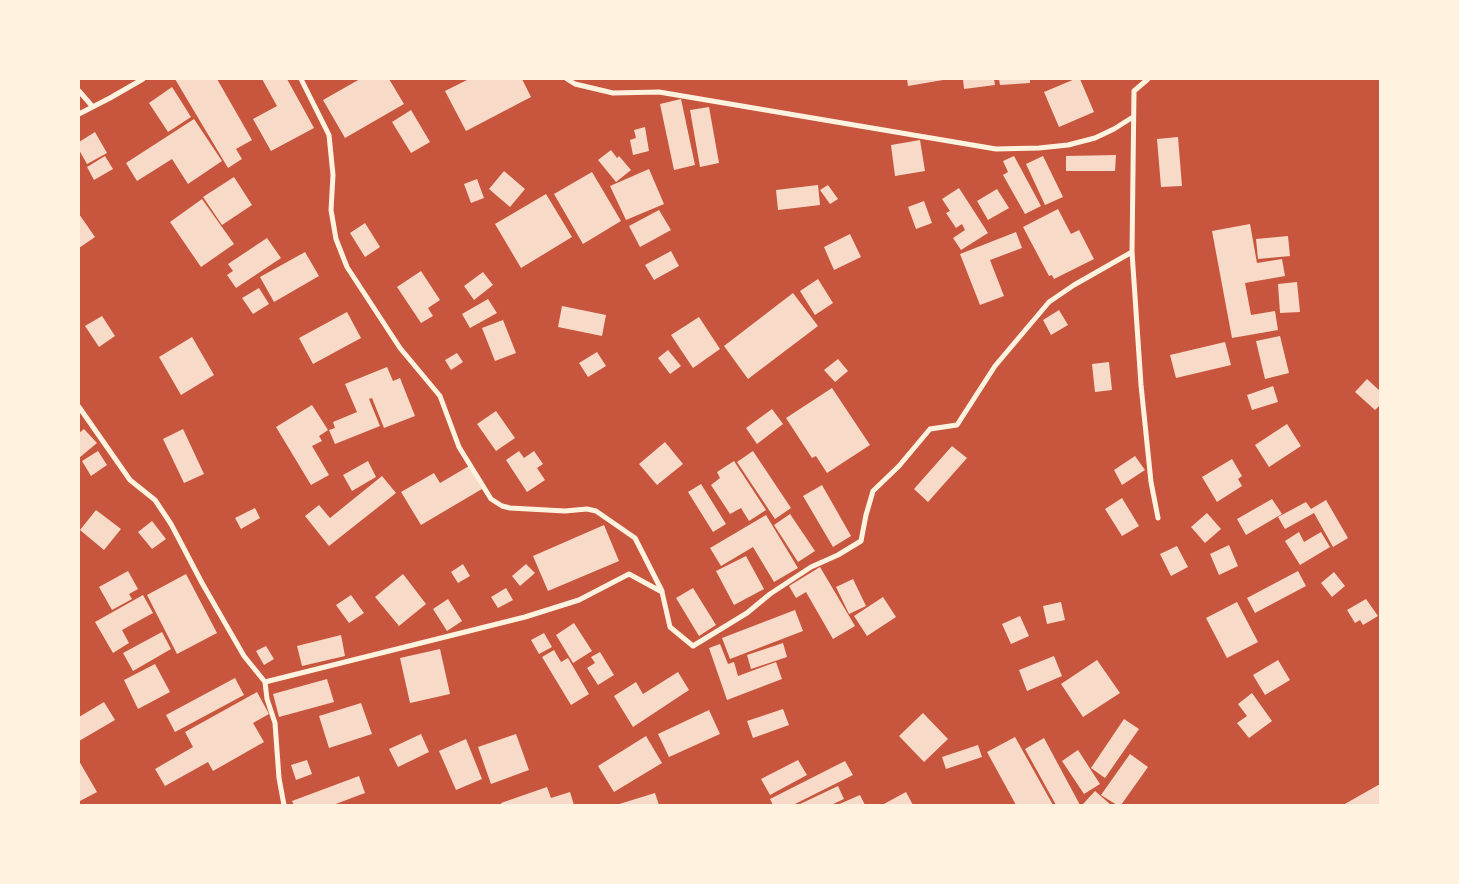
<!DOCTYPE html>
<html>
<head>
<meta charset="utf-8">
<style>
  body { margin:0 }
  #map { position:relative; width:1459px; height:884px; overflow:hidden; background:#c8553d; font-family:"DM Sans",sans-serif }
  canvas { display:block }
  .frame { position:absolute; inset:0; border:80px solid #fff3e0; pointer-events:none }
</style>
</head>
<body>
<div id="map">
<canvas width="1459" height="884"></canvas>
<div class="frame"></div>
</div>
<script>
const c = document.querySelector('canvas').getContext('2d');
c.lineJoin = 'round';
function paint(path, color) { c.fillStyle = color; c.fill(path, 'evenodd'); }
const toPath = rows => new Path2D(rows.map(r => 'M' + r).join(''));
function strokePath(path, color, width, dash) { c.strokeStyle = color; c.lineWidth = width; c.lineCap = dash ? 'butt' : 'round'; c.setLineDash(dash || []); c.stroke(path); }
paint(toPath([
  [175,79,217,79,252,140,236,149,242,159,228,168],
  [262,79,287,79,314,128,271,151,253,119,277,106],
  [360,79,389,79,404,104,345,138,323,100],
  [469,79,522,79,531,97,466,131,445,91],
  [907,79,942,79,943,80,908,86],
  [963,79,994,79,995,85,964,89],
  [999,79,1030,79,1030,83,1000,85],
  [1075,79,1080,79,1094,112,1059,127,1044,92],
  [172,87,191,117,168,132,149,103],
  [681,99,695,165,674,170,660,104],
  [709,107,719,163,700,167,690,110],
  [411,110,430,142,411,153,392,122],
  [194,119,222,161,188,184,172,159,137,181,126,163],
  [645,127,649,151,633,155,630,140,636,138,634,130],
  [95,132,107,153,87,164,79,150,79,142],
  [1178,137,1182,186,1161,187,1157,139],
  [920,140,925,171,895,176,891,145],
  [611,150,617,158,619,156,631,170,616,182,598,160],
  [1116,155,1115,171,1066,171,1066,156],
  [105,156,113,169,94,180,87,167],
  [1014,156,1041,206,1025,214,1003,175,1008,172,1003,161],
  [1043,156,1063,197,1045,205,1026,164],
  [649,169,664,204,626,220,610,186],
  [504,171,525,189,510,207,489,189],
  [592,172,621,221,583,244,554,194],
  [234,177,252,205,222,225,203,197],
  [477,179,484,198,471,203,464,184],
  [818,185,820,205,778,210,776,190],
  [828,185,838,199,830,204,820,190],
  [959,188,988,233,961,250,953,238,965,230,962,224,956,228,946,213,950,211,942,199],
  [997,189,1009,208,988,220,977,201],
  [546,194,572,237,521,268,495,224],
  [202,199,234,244,201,267,170,222],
  [924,201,932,223,916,229,908,207],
  [1058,209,1071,234,1079,230,1094,259,1054,279,1052,275,1049,276,1023,227],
  [659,210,671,230,640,247,629,226],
  [79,214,95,237,79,248],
  [365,223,380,247,365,257,350,233],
  [1250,224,1257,263,1282,259,1285,276,1245,283,1251,315,1275,311,1278,330,1232,338,1212,231],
  [1016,232,1022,248,990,260,1004,296,980,305,960,254],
  [850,234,861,257,834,270,824,247],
  [1288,236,1290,256,1258,259,1256,239],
  [267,238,281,258,236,288,227,275,233,271,228,264],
  [671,251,679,266,654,280,645,265],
  [305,252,319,276,274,302,260,277],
  [421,271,440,300,428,308,433,316,421,323,397,287],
  [483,272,493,285,474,300,464,286],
  [818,279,833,303,815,315,800,291],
  [1297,282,1300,312,1280,313,1278,284],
  [259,288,269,304,253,314,242,298],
  [793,293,818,326,748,379,724,346],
  [488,299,497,313,470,328,462,314],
  [562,306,606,315,602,336,558,327],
  [1059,310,1068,325,1051,335,1043,320],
  [347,312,361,338,313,364,299,338],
  [102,316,115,336,99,347,85,326],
  [699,317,720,349,693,368,671,335],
  [503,320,516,353,495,361,482,328],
  [1280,336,1289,373,1265,379,1256,341],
  [192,337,214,375,181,395,159,357],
  [1225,342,1231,365,1176,378,1170,355],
  [668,350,681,366,670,374,658,358],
  [597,352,606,366,588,377,579,363],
  [457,353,463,362,451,370,445,360],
  [838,359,848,371,835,382,824,370],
  [1109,362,1112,390,1095,392,1092,364],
  [387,367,393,381,400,378,415,416,384,428,372,398,369,399,380,426,335,444,329,430,335,428,333,422,357,412,345,384],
  [1367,379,1380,391,1380,405,1375,410,1355,392],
  [1273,386,1278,402,1252,410,1247,395],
  [832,388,870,445,827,473,816,456,812,458,786,418],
  [312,405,328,430,319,436,322,441,312,446,329,475,311,485,276,427],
  [772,409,783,424,757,444,746,428],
  [496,411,515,438,496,451,477,424],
  [1287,424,1301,446,1269,467,1255,445],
  [84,429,97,443,79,458,79,433],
  [183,429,204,474,184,483,163,439],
  [665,442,683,464,657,485,639,464],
  [952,446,967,458,928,502,914,489],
  [98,451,107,465,91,476,82,461],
  [519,451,524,458,534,451,543,464,537,468,545,480,527,492,506,460],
  [753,451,791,508,775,519,737,462],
  [1135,456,1145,470,1122,485,1114,470],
  [1232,459,1242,476,1238,479,1242,486,1217,502,1202,477],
  [368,461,376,477,352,491,343,475],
  [734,461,766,510,749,521,741,508,730,514,711,485,720,478,717,472],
  [469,466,482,489,421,525,401,492,434,473,440,483],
  [382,476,396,493,329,546,305,516,319,505,330,518],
  [701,484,726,524,713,532,688,492],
  [822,485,851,536,833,547,803,496],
  [1122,498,1139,526,1122,536,1105,509],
  [1272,499,1282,514,1246,535,1237,519],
  [1326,500,1348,538,1333,547,1314,513,1285,529,1278,517,1306,502,1311,509],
  [255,508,260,518,241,529,235,518],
  [96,510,121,529,104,550,80,530],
  [1207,513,1221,529,1205,543,1191,527],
  [790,514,815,551,798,562,774,525],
  [766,515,798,568,774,582,753,547,721,566,710,548],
  [152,521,166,539,152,549,138,532],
  [604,525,619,561,548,591,533,556],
  [1299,532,1304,542,1321,532,1330,547,1300,565,1285,541],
  [1229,545,1238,566,1219,575,1210,554],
  [1177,546,1188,567,1171,576,1160,554],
  [746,556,764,589,734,605,716,571],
  [463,564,470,576,458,583,451,572],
  [526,564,535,573,520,586,512,576],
  [820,567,855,626,833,639,806,592,796,598,789,586],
  [128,571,138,589,129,594,132,599,112,610,99,587],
  [1298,571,1306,586,1255,613,1247,598],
  [1334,572,1345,586,1332,597,1321,583],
  [186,574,217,633,177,654,147,595],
  [403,574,426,604,399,626,375,597],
  [853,579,866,606,849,614,836,587],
  [506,588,513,600,498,608,491,597],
  [693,588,716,625,699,636,676,598],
  [143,595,153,613,122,630,129,643,113,653,95,622],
  [351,595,364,613,349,623,336,605],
  [883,597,896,617,867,636,854,616],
  [448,599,462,621,447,631,433,609],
  [1366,599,1378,616,1363,625,1360,620,1355,623,1347,610],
  [1061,602,1065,620,1047,624,1043,606],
  [1237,602,1258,642,1227,658,1206,618],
  [795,610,803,631,730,659,722,638],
  [1020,616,1029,636,1011,644,1002,624],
  [574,623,592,651,573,663,556,635],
  [162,632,171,649,133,671,123,653],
  [544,633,552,647,539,654,531,640],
  [341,635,345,656,302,666,297,646],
  [783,643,787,657,751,669,747,655],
  [720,644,728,664,734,662,738,676,776,662,782,679,727,700,709,648],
  [266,646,274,659,264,665,256,651],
  [440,649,450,694,410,703,400,658],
  [554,650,561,662,568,658,589,694,571,705,542,657],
  [600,652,614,675,598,685,587,668,595,663,591,657],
  [1054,656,1062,676,1027,691,1019,670],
  [1097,660,1120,693,1083,717,1061,684],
  [1278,660,1290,680,1265,695,1253,675],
  [155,664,170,692,138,709,124,680],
  [678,672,689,690,633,727,614,696,636,682,643,694],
  [235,678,244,695,175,732,166,715],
  [327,679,334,702,279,717,273,694],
  [257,692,269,714,253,723,264,742,213,771,208,762,165,786,155,769,193,747,185,732],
  [1252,693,1272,721,1249,738,1237,723,1247,716,1238,704],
  [104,702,115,720,79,741,79,717],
  [361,703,372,734,329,748,319,716],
  [783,709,789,725,753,738,747,721],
  [709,710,720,734,669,757,658,734],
  [923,713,948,739,924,762,899,736],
  [1124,719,1139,729,1105,778,1091,768],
  [421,734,429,752,398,767,389,749],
  [516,734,529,770,491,784,478,747],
  [646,736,662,763,614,792,598,766],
  [1015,737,1053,805,1016,805,987,752],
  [1044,738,1080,805,1056,805,1025,749],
  [466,739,482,779,456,790,439,751],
  [978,745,982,757,946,769,942,757],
  [1078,750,1100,784,1084,794,1062,761],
  [1130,754,1148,767,1121,805,1117,805,1101,795],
  [307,760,312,774,296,780,291,765],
  [798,760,807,775,770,795,761,779],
  [79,761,97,792,80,801,79,799],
  [845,761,853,775,793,805,773,805,770,799],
  [359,776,365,793,333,805,294,805,292,801],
  [1380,784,1380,805,1343,805],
  [838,786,844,799,831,805,798,805],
  [547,787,551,798,570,792,574,805,502,805,501,803],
  [1095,791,1111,805,1083,804],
  [906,792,913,805,882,805],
  [655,793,659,805,616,805],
  [860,795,865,805,837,805]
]), '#f7dbc8');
strokePath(toPath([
  [301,79,329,135,333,175,331,210,336,239,347,267,400,348,440,396,459,447,491,499,502,506,510,508,565,511,587,509,596,511,635,538,662,591],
  [567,79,575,84,613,93,659,92,996,149,1039,148,1068,145,1095,138,1114,129,1133,117],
  [1148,79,1134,91,1132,252,1141,385,1151,482,1158,518],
  [79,91,92,106],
  [79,114,110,98,143,79],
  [79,407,130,480,155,500,171,524,202,583,244,656,265,682,267,699,275,723,279,778,284,805],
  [265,682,525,617,579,600,629,574,662,592,670,627,693,646,747,613,770,594,811,567,838,555,861,541,866,515,873,491,899,466,930,429,957,425,995,366,1049,302,1074,285,1132,252]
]), '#fff3e0', 5);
</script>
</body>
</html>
